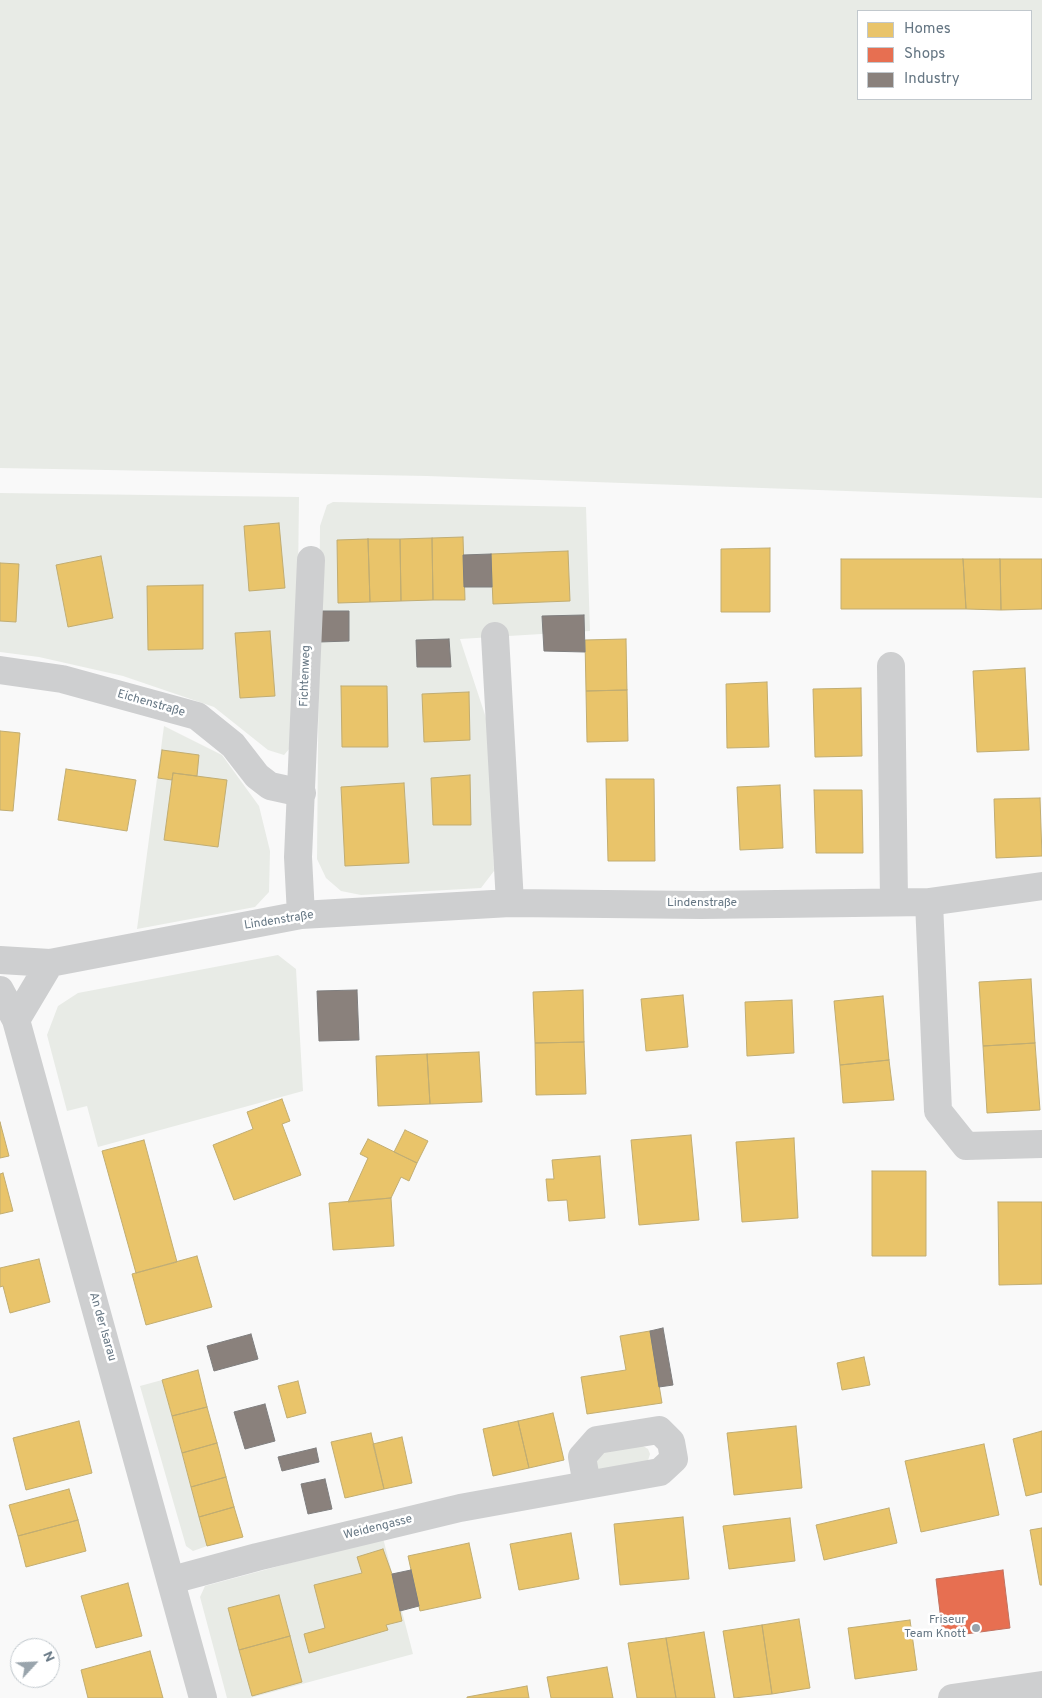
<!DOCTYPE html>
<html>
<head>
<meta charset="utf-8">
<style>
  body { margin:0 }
  #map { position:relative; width:1042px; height:1698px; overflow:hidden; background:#f9f9f9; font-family:Overpass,sans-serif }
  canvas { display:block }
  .legend { position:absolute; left:857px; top:10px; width:175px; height:90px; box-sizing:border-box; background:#fff; border:1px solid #c1c8cd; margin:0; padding:6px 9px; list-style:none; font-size:15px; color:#657683 }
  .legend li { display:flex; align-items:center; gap:10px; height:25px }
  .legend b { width:25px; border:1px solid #c1c8cd }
  .north { position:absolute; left:10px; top:1638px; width:50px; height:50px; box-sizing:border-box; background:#fff; border:1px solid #c1c8cd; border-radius:50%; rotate:65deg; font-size:14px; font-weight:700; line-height:20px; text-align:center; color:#657683 }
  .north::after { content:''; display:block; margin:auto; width:18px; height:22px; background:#99a4ac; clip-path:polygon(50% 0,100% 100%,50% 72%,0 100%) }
</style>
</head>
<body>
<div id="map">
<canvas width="1042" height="1698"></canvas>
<ul class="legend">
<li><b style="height:14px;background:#e9c46a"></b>Homes</li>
<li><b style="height:14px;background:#e76f51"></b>Shops</li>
<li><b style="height:14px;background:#8a817c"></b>Industry</li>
</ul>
<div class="north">N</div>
</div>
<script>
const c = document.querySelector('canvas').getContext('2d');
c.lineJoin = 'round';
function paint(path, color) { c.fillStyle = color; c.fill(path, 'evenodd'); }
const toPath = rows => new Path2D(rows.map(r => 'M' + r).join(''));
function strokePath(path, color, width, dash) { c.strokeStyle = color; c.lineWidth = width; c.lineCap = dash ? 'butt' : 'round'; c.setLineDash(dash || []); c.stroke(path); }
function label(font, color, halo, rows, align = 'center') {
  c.font = font + ' Overpass,sans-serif'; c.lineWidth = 5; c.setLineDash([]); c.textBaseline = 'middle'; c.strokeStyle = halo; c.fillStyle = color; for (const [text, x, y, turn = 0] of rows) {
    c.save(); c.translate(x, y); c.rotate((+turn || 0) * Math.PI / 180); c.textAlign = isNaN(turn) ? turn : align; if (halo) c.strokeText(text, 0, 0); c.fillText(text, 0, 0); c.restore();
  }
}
paint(toPath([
  [0,0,1042,0,1042,498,427,476,0,468],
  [858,11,1031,11,1031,99,858,99],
  [0,493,299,497,296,741,284,755,268,750,214,707,123,676,39,657,0,652],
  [333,502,586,507,590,631,460,639,487,721,490,750,494,871,481,888,361,895,341,891,326,878,317,859,320,526,327,505],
  [164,726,222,755,259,806,270,851,269,892,255,907,137,929],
  [278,955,296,969,303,1091,98,1147,87,1106,67,1111,47,1035,58,1006,78,993],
  [162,1380,207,1546,193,1551,186,1546,140,1386],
  [643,1446,648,1449,650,1454,647,1464,599,1471,594,1467,598,1453],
  [383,1538,413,1654,250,1698,227,1698,200,1597,205,1586]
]), '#e8ebe6');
const homes = toPath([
  [279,523,285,588,249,591,244,526,279,523],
  [463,537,465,600,433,600,432,538,463,537],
  [432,538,433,600,401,601,400,539,432,538],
  [368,539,370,602,338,603,337,540,368,539],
  [368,539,400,539,401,601,370,602,368,539],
  [770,548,770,612,721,612,721,549,770,548],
  [568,551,570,601,493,604,491,554,568,551],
  [101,556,113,618,68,627,56,565,101,556],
  [841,559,963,559,966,609,841,609,841,559],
  [963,559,1000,559,1001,610,966,609,963,559],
  [1000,559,1042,559,1042,609,1001,610,1000,559],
  [0,563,19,564,16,622,0,621,0,563],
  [203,585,203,649,148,650,147,586,203,585],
  [270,631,275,696,240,698,235,633,270,631],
  [626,639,627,690,586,691,585,640,626,639],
  [1025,668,1029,750,977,752,973,671,1025,668],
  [767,682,769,747,727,748,726,684,767,682],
  [341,686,387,686,388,747,342,747,341,686],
  [861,688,862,756,815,757,813,689,861,688],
  [627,690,628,741,587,742,586,691,627,690],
  [469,692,470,740,424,742,422,694,469,692],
  [0,731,20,733,13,811,0,810,0,731],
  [162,750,199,755,197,776,173,773,172,780,158,778,162,750],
  [66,769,136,780,127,831,58,820,66,769],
  [173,773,227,780,218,847,164,840,173,773],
  [470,775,471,825,433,825,431,778,470,775],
  [606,779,654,779,655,861,608,861,606,779],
  [404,783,409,863,345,866,341,787,404,783],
  [780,785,783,848,740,850,737,787,780,785],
  [814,790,862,790,863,853,816,853,814,790],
  [1040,798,1042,856,996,858,994,799,1040,798],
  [1031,979,1035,1043,983,1046,979,982,1031,979],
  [583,990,584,1042,535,1043,533,992,583,990],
  [683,995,688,1047,646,1051,641,999,683,995],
  [883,996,889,1060,840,1065,834,1001,883,996],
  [792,1000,794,1053,747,1056,745,1002,792,1000],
  [584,1042,586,1094,536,1095,535,1043,584,1042],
  [1035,1043,1040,1110,987,1113,983,1046,1035,1043],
  [479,1052,482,1102,430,1104,427,1054,479,1052],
  [427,1054,430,1104,378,1106,376,1056,427,1054],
  [889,1060,894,1100,843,1103,840,1065,889,1060],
  [282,1099,290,1121,282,1124,301,1175,234,1200,213,1145,253,1129,247,1112,282,1099],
  [0,1122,9,1156,0,1158,0,1122],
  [405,1130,428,1141,417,1163,394,1152,405,1130],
  [691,1135,699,1220,639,1225,631,1140,691,1135],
  [794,1138,798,1218,742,1222,736,1142,794,1138],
  [368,1139,417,1163,409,1181,401,1177,391,1198,348,1202,368,1158,360,1154,368,1139],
  [144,1140,177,1262,136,1273,102,1151,144,1140],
  [600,1156,605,1218,569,1221,567,1200,548,1201,546,1179,554,1179,552,1160,600,1156],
  [872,1171,926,1171,926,1256,872,1256,872,1171],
  [3,1173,13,1211,0,1214,0,1174,3,1173],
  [391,1198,394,1246,333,1250,329,1203,391,1198],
  [998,1202,1042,1202,1042,1284,999,1285,998,1202],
  [197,1256,212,1307,146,1325,132,1274,197,1256],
  [39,1259,50,1302,10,1313,3,1286,0,1287,0,1268,39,1259],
  [650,1331,662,1403,587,1414,581,1377,626,1370,620,1336,650,1331],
  [864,1357,870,1385,842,1390,837,1363,864,1357],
  [198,1370,207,1407,172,1416,162,1380,198,1370],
  [298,1381,306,1413,287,1418,278,1386,298,1381],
  [207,1407,217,1443,182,1453,172,1416,207,1407],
  [553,1413,564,1460,529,1468,518,1421,553,1413],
  [79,1421,92,1473,26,1490,13,1438,79,1421],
  [518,1421,529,1468,493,1476,483,1429,518,1421],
  [796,1426,802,1488,734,1495,727,1433,796,1426],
  [1042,1431,1042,1492,1026,1496,1013,1439,1042,1431],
  [371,1433,384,1489,345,1498,331,1442,371,1433],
  [402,1437,412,1483,384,1489,373,1444,402,1437],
  [217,1443,226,1477,191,1487,182,1453,217,1443],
  [984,1444,999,1515,921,1532,905,1461,984,1444],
  [226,1477,234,1507,199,1517,191,1487,226,1477],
  [69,1489,78,1520,18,1536,9,1505,69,1489],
  [234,1507,243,1537,207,1546,199,1517,234,1507],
  [889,1508,897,1543,824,1560,816,1525,889,1508],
  [683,1517,689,1579,620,1585,614,1524,683,1517],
  [790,1518,795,1561,729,1569,723,1526,790,1518],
  [78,1520,86,1551,26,1567,18,1536,78,1520],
  [1042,1528,1042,1585,1040,1585,1030,1530,1042,1528],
  [571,1533,579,1579,519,1590,510,1544,571,1533],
  [469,1543,481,1598,420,1611,408,1556,469,1543],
  [383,1549,392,1574,402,1621,386,1625,388,1630,309,1653,304,1634,325,1628,314,1585,362,1573,357,1557,383,1549],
  [128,1583,142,1636,96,1648,81,1596,128,1583],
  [279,1595,290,1636,239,1650,228,1608,279,1595],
  [799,1619,810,1688,772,1694,762,1625,799,1619],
  [910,1620,917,1670,855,1679,848,1628,910,1620],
  [762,1625,772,1694,734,1698,723,1631,762,1625],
  [704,1632,715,1698,676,1698,666,1638,704,1632],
  [290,1636,302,1682,252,1696,239,1650,290,1636],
  [666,1638,676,1698,637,1698,628,1643,666,1638],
  [150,1651,163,1698,88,1698,81,1670,150,1651],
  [607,1667,613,1698,551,1698,547,1677,607,1667],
  [527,1686,529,1698,467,1698,467,1697,527,1686]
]);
paint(homes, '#e9c46a');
strokePath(homes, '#c1ad72', 1);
const shops = toPath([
  [1003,1570,1010,1628,943,1637,936,1579,1003,1570]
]);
paint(shops, '#e76f51');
strokePath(shops, '#c07160', 1);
const industry = toPath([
  [491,554,492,587,464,587,463,555,491,554],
  [320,611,349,611,349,641,319,642,320,611],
  [584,615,585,652,544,651,542,616,584,615],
  [449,639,451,667,417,667,416,640,449,639],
  [357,990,359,1040,319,1041,317,991,357,990],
  [663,1328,673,1385,659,1387,650,1331,663,1328],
  [251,1334,258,1359,214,1371,207,1346,251,1334],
  [265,1404,275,1441,245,1449,234,1412,265,1404],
  [316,1448,319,1462,282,1471,278,1457,316,1448],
  [325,1479,332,1509,308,1514,301,1484,325,1479],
  [411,1570,419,1606,400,1611,392,1574,411,1570]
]);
paint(industry, '#8a817c');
strokePath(industry, '#7f7e7e', 1);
strokePath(toPath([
  [495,636,510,903],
  [891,666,894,901],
  [0,670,62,679,197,716,233,745,257,776,270,786,302,793],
  [929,902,938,1111,966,1146,1042,1144],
  [301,915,298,857,311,560],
  [0,960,50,963,301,915,510,903,701,905,929,902,1042,886],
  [50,963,16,1020,203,1698],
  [0,990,16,1020],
  [172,1580,257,1557,460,1508,587,1485,660,1472,674,1459,671,1442,659,1430,597,1440,582,1457,587,1485],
  [952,1698,1042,1685]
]), '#cecfd0', 28);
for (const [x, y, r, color] of [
  [976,1628,5,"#99a4ac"]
]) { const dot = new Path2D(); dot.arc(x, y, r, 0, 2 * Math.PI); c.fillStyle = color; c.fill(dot); strokePath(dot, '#fff', 2); }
label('12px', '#657683', '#fff', [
  ["Fichtenweg",306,676,-88],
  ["Eichenstraße",151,704,16],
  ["Lindenstraße",702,904],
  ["Lindenstraße",279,921,-9],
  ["An der Isarau",102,1327,74],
  ["Weidengasse",378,1528,-14]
]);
label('12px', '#657683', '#fff', [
  ["Friseur",966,1621],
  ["Team Knott",966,1635]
], 'right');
</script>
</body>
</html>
